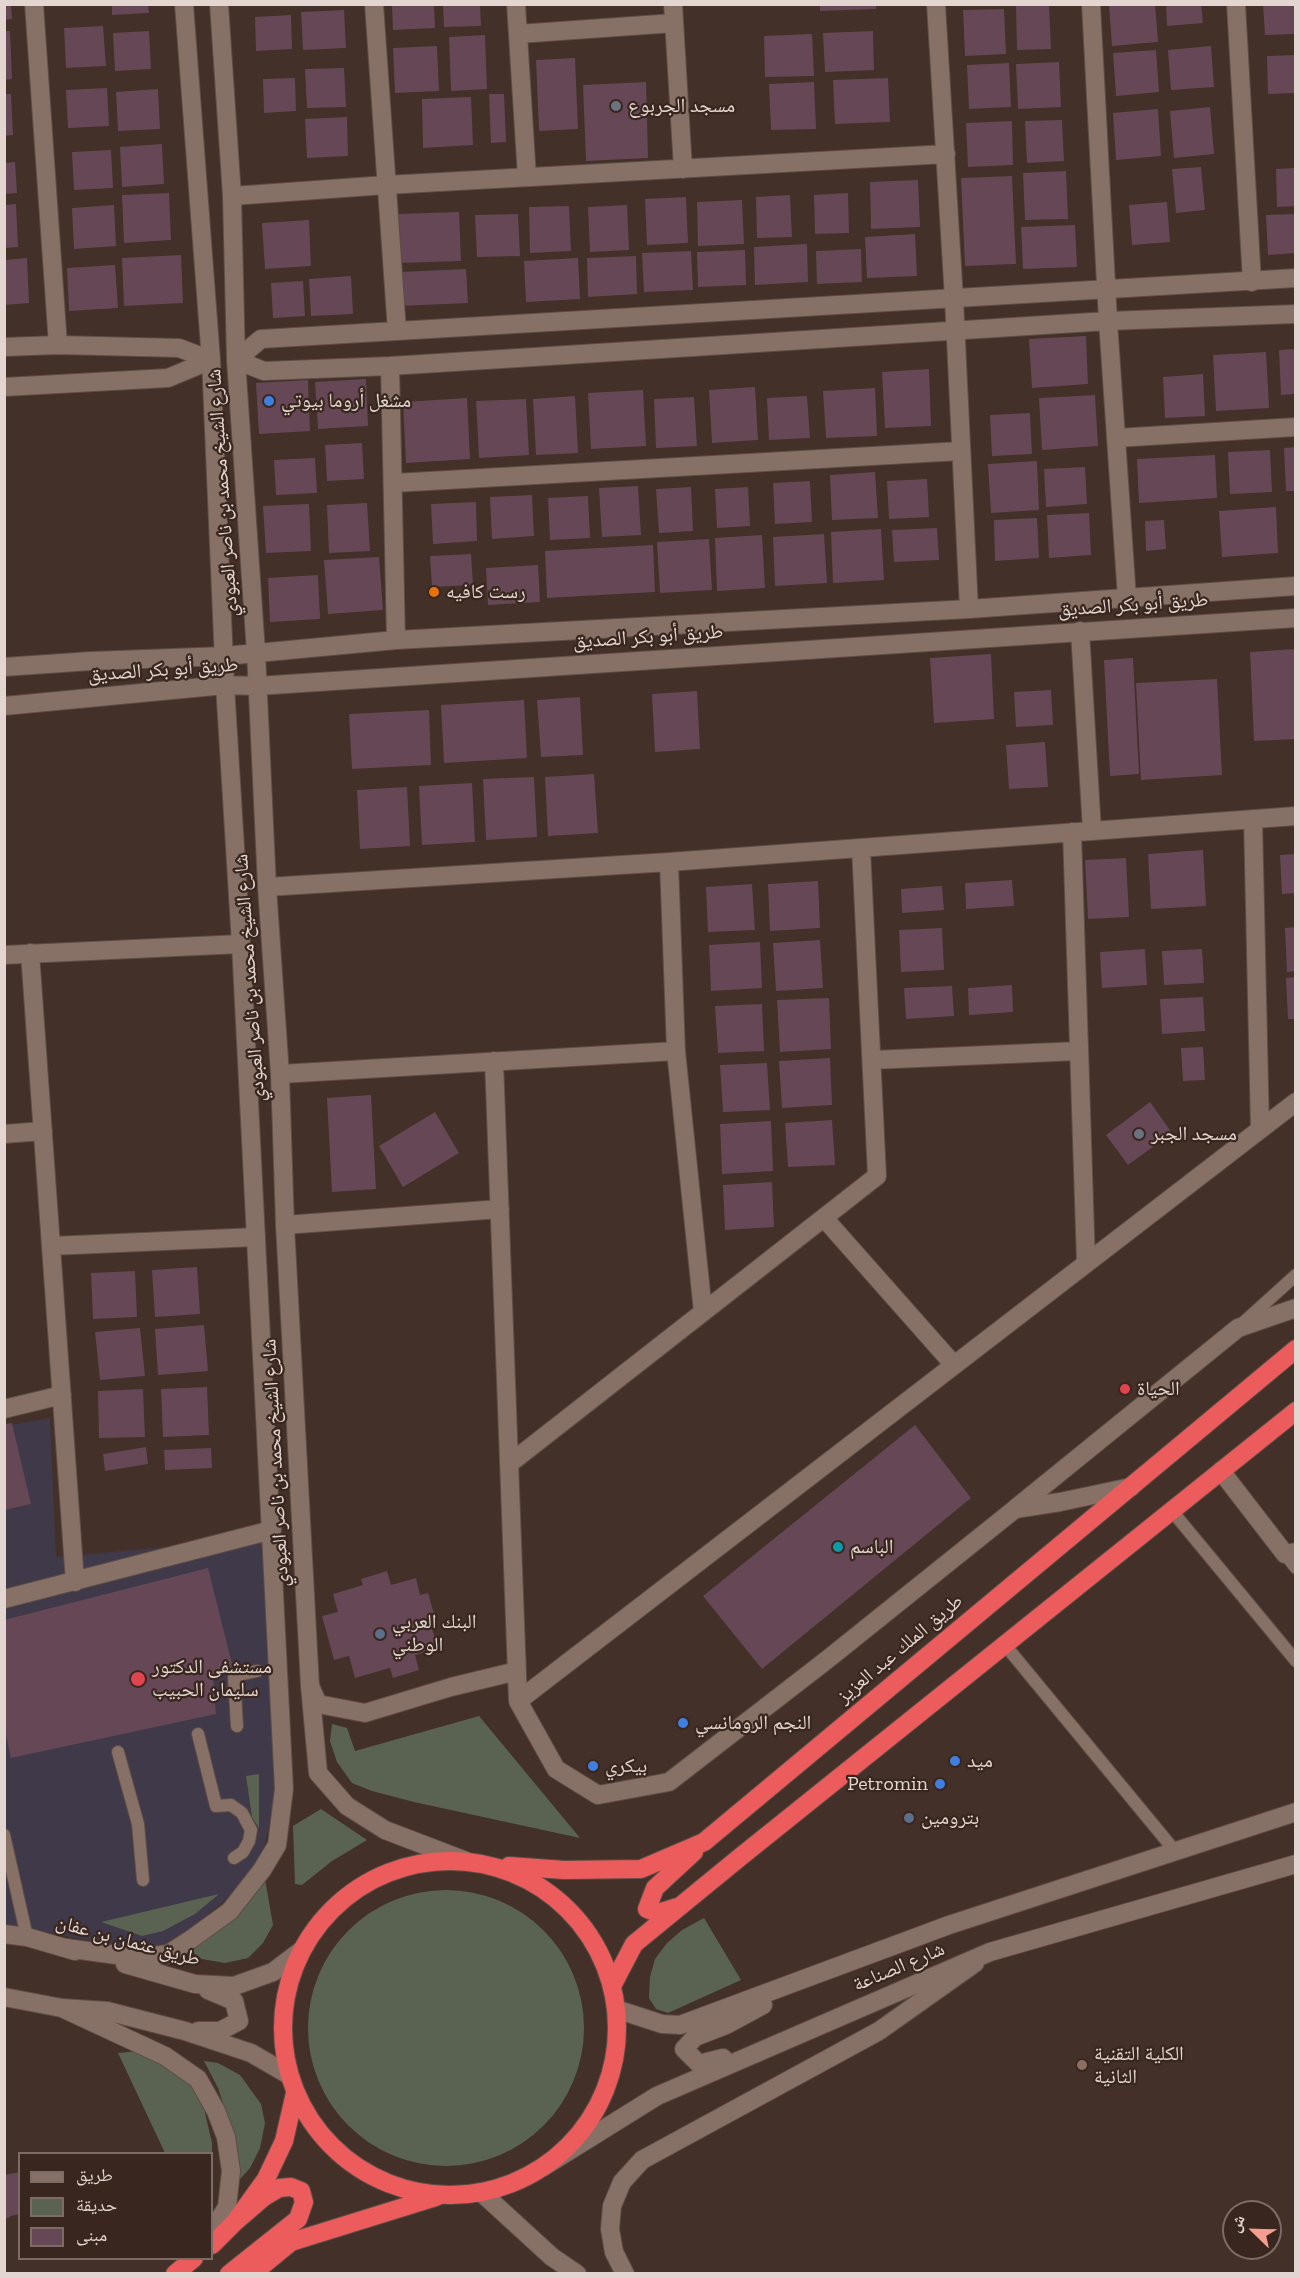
<!DOCTYPE html>
<html>
<head>
<meta charset="utf-8">
<style>
  body { margin:0 }
  #map { position:relative; width:1300px; height:2278px; overflow:hidden; background:#433028; font-family:"Zilla Slab","Noto Naskh Arabic",serif }
  canvas { display:block }
  .frame { position:absolute; inset:0; border:6px solid #e3d6d1; pointer-events:none }
  .legend { position:absolute; left:18px; top:2152px; width:195px; height:108px; box-sizing:border-box; background:#39261e; border:2px solid #7d6c66; margin:0; padding:8px 10px; list-style:none; font-size:18px; color:#e3d6d1 }
  .legend li { display:flex; align-items:center; gap:12px; height:30px }
  .legend b { width:30px; border:2px solid #7d6c66 }
  .north { position:absolute; left:1222px; top:2200px; width:60px; height:60px; box-sizing:border-box; background:#39261e; border:2px solid #7d6c66; border-radius:50%; rotate:293deg; font-size:16px; font-weight:700; line-height:24px; text-align:center; color:#e3d6d1 }
  .north::after { content:''; display:block; margin:auto; width:21px; height:27px; background:#f59d8f; clip-path:polygon(50% 0,100% 100%,50% 72%,0 100%) }
</style>
</head>
<body>
<div id="map">
<canvas width="1300" height="2278"></canvas>
<div class="frame"></div>
<ul class="legend">
<li><b style="height:8px;background:#877066"></b>طريق</li>
<li><b style="height:16px;background:#5a6352"></b>حديقة</li>
<li><b style="height:16px;background:#654755"></b>مبنى</li>
</ul>
<div class="north">ش</div>
</div>
<script>
const c = document.querySelector('canvas').getContext('2d');
c.lineJoin = 'round';
function paint(path, color) { c.fillStyle = color; c.fill(path, 'evenodd'); }
const toPath = rows => new Path2D(rows.map(r => 'M' + r).join(''));
function strokePath(path, color, width, dash) { c.strokeStyle = color; c.lineWidth = width; c.lineCap = dash ? 'butt' : 'round'; c.setLineDash(dash || []); c.stroke(path); }
function label(font, color, halo, rows, align = 'center') {
  c.font = font + ' "Zilla Slab","Noto Naskh Arabic",serif'; c.lineWidth = 4.5; c.setLineDash([]); c.textBaseline = 'middle'; c.strokeStyle = halo; c.fillStyle = color; for (const [text, x, y, turn = 0] of rows) {
    c.save(); c.translate(x, y); c.rotate((+turn || 0) * Math.PI / 180); c.textAlign = isNaN(turn) ? turn : align; if (halo) c.strokeText(text, 0, 0); c.fillText(text, 0, 0); c.restore();
  }
}
paint(toPath([
  [50,1418,56,1557,265,1538,275,1801,262,1855,238,1889,191,1929,164,1945,131,1949,5,1924,5,1426]
]), '#40394a');
paint(toPath([
  [479,1716,580,1838,414,1802,372,1791,352,1783,337,1762,330,1741,332,1724,347,1728,355,1751],
  [259,1774,259,1828,252,1817,246,1776],
  [321,1809,367,1840,332,1861,302,1885,295,1884,293,1826],
  [265,1879,273,1925,263,1943,248,1958,225,1963,202,1959,191,1951,240,1914],
  '308 2028a138 138 0 1 1 276 0a138 138 0 1 1-276 0Z',
  [219,1894,195,1914,163,1931,142,1936,101,1922],
  [704,1918,741,1980,668,2013,656,2009,649,1998,650,1977,655,1959,667,1943,682,1930],
  [138,2051,162,2058,190,2081,203,2104,212,2143,212,2172,212,2154,165,2153,118,2053],
  [204,2061,218,2063,240,2075,261,2104,265,2123,260,2148,250,2168,233,2187,232,2131,218,2088]
]), '#5a6352');
paint(toPath([
  [4,4,11,4,12,19,4,20],
  [112,4,148,4,149,13,112,15],
  [443,4,480,4,481,26,444,27],
  [820,4,876,4,876,9,820,11],
  [1049,4,1051,49,1017,50,1016,6],
  [1109,4,1155,4,1158,42,1112,46],
  [1166,4,1201,4,1203,23,1167,26],
  [1263,4,1296,4,1296,34,1265,35],
  [392,5,434,5,435,28,393,30],
  [1004,9,1006,54,965,56,963,10],
  [344,10,346,48,303,50,301,12],
  [291,15,292,49,256,51,255,17],
  [103,26,106,66,66,68,64,28],
  [4,31,10,31,12,79,4,80],
  [149,31,151,69,115,71,113,33],
  [873,31,874,70,825,72,823,33],
  [812,34,814,76,765,77,764,36],
  [485,35,487,89,451,91,449,37],
  [437,46,439,91,395,93,393,48],
  [1211,46,1214,87,1171,90,1168,50],
  [1156,50,1159,92,1116,96,1113,53],
  [1296,55,1296,93,1268,94,1267,56],
  [575,58,578,129,539,131,536,60],
  [1059,62,1061,107,1018,109,1016,64],
  [1009,63,1011,107,969,109,967,65],
  [344,68,346,107,307,108,305,69],
  [295,78,296,111,264,113,263,79],
  [888,78,890,122,835,124,833,80],
  [646,82,648,158,586,161,583,85],
  [814,82,816,129,771,130,769,84],
  [107,88,109,126,68,128,66,90],
  [158,89,160,129,118,131,116,92],
  [4,94,11,94,13,135,4,136],
  [489,94,504,94,506,142,491,143],
  [471,97,473,145,423,148,422,99],
  [1210,107,1214,154,1174,158,1170,111],
  [1158,109,1161,156,1116,160,1113,113],
  [347,117,348,156,307,158,305,119],
  [1062,120,1064,161,1027,163,1025,121],
  [1012,121,1013,165,968,167,966,123],
  [162,144,164,184,122,187,120,147],
  [111,150,113,188,74,190,72,152],
  [15,162,17,193,4,194,4,163],
  [1201,167,1205,210,1176,213,1172,169],
  [1296,168,1296,206,1277,207,1276,169],
  [1066,171,1068,219,1025,220,1023,173],
  [1012,176,1016,264,965,266,961,178],
  [918,180,920,227,871,229,870,182],
  [169,193,171,240,124,243,122,195],
  [848,193,849,233,815,234,814,195],
  [790,195,792,237,757,238,756,197],
  [686,197,688,243,647,245,645,199],
  [742,200,744,244,698,246,697,202],
  [1167,202,1170,242,1132,245,1129,205],
  [16,204,18,247,5,248,5,205],
  [114,205,116,246,74,249,72,208],
  [627,205,629,250,590,252,588,207],
  [569,206,571,251,530,253,529,207],
  [459,212,461,261,399,263,397,214],
  [518,214,520,256,477,257,475,215],
  [1296,214,1296,253,1268,255,1266,215],
  [309,220,311,266,265,269,262,223],
  [1075,225,1077,267,1023,269,1021,227],
  [915,234,917,276,867,278,865,237],
  [807,244,808,282,755,285,754,247],
  [861,249,862,282,817,284,816,251],
  [745,250,746,285,698,287,697,252],
  [691,251,693,290,644,292,642,253],
  [181,255,183,303,124,306,122,258],
  [636,256,637,294,588,297,587,258],
  [27,258,29,303,4,305,4,260],
  [578,258,580,299,526,302,524,261],
  [115,265,118,308,69,311,67,268],
  [466,269,468,303,401,306,400,272],
  [351,276,353,314,311,316,309,279],
  [303,281,305,316,273,318,271,283],
  [1086,336,1088,384,1032,388,1029,339],
  [1296,349,1296,394,1281,395,1279,350],
  [1266,352,1269,408,1216,411,1213,355],
  [929,369,931,426,885,428,882,372],
  [1203,374,1205,416,1165,418,1163,377],
  [366,379,368,426,318,429,315,382],
  [308,380,310,431,259,434,256,383],
  [755,387,758,440,712,443,709,390],
  [875,388,877,436,826,438,823,391],
  [643,390,646,446,591,449,588,393],
  [1095,395,1098,446,1042,450,1039,398],
  [575,396,578,453,536,455,533,399],
  [807,396,810,438,769,440,767,398],
  [694,397,697,446,656,448,654,399],
  [467,398,470,459,406,463,403,402],
  [526,399,529,455,479,458,476,401],
  [1030,413,1032,454,992,456,990,415],
  [362,443,364,479,327,481,325,445],
  [1296,447,1296,491,1286,491,1284,448],
  [1270,450,1272,492,1230,494,1228,452],
  [1215,455,1217,498,1139,503,1137,459],
  [315,458,317,493,276,495,274,460],
  [1037,461,1039,510,991,513,988,464],
  [1085,467,1087,504,1046,507,1044,469],
  [875,472,878,518,832,520,830,475],
  [927,479,929,517,889,519,887,481],
  [810,481,812,522,775,524,773,483],
  [638,486,641,535,602,537,599,488],
  [691,487,693,531,659,533,656,489],
  [748,487,750,526,717,528,715,489],
  [532,495,534,536,492,539,490,497],
  [588,496,590,538,550,540,548,498],
  [476,502,477,541,433,544,431,504],
  [367,503,370,551,329,553,327,505],
  [309,504,311,551,266,553,263,506],
  [1276,507,1278,553,1222,557,1219,511],
  [1089,513,1091,555,1049,558,1047,515],
  [1037,518,1039,558,995,561,994,520],
  [1164,520,1166,549,1146,551,1145,521],
  [937,528,939,560,894,562,892,530],
  [881,529,884,580,833,583,831,532],
  [824,534,827,583,775,586,773,537],
  [762,535,765,588,717,591,715,538],
  [709,539,712,590,660,593,657,542],
  [653,545,655,592,547,598,545,551],
  [471,554,473,585,432,587,430,556],
  [379,557,383,610,328,614,324,560],
  [538,565,540,602,488,605,486,568],
  [318,575,320,619,270,622,268,578],
  [1296,649,1296,739,1254,741,1250,652],
  [991,654,994,719,934,723,930,658],
  [1133,658,1139,774,1110,776,1104,660],
  [1217,679,1222,775,1141,780,1136,683],
  [1051,690,1053,725,1016,727,1014,692],
  [697,691,700,749,655,752,652,694],
  [580,697,583,755,541,757,537,700],
  [524,700,527,758,444,763,441,705],
  [429,710,431,765,352,769,349,714],
  [1045,742,1048,787,1009,789,1006,745],
  [594,774,598,833,548,836,545,777],
  [534,777,537,837,486,840,483,779],
  [472,783,475,842,422,845,419,786],
  [407,787,410,846,360,849,357,790],
  [1203,850,1206,906,1151,909,1148,854],
  [1296,854,1296,893,1282,894,1280,855],
  [1126,858,1129,917,1088,919,1085,860],
  [1012,880,1014,906,966,909,965,883],
  [818,881,820,928,770,931,768,884],
  [752,884,755,930,708,932,706,887],
  [942,886,944,910,902,913,901,889],
  [1296,927,1296,971,1287,972,1285,928],
  [942,928,944,970,901,972,899,930],
  [820,940,823,988,776,991,773,943],
  [760,942,762,988,711,991,709,945],
  [1145,949,1147,985,1102,988,1100,952],
  [1202,949,1204,983,1164,985,1162,951],
  [1296,977,1296,1019,1288,1019,1286,978],
  [1012,985,1013,1012,969,1015,968,988],
  [952,986,954,1016,906,1019,904,988],
  [1203,997,1205,1031,1162,1034,1160,999],
  [829,998,831,1049,780,1052,777,1000],
  [762,1004,764,1051,718,1053,715,1006],
  [1203,1047,1205,1080,1183,1081,1181,1048],
  [830,1058,832,1105,782,1108,779,1061],
  [767,1063,770,1110,723,1112,720,1065],
  [371,1095,376,1189,332,1192,327,1098],
  [1150,1102,1172,1133,1128,1165,1106,1135],
  [435,1112,459,1153,403,1187,379,1146],
  [832,1120,835,1165,788,1167,785,1123],
  [771,1121,773,1171,722,1174,720,1124],
  [772,1182,774,1227,725,1230,723,1185],
  [197,1267,200,1314,155,1317,152,1270],
  [135,1271,137,1317,93,1319,91,1273],
  [204,1325,208,1371,158,1375,155,1329],
  [140,1328,145,1376,100,1380,95,1332],
  [207,1387,209,1435,163,1437,161,1389],
  [143,1389,145,1437,99,1438,98,1391],
  [12,1423,31,1504,5,1510,5,1424],
  [915,1425,971,1498,762,1669,703,1596],
  [146,1447,148,1464,105,1471,103,1454],
  [211,1448,212,1468,165,1470,164,1450],
  [208,1568,233,1668,213,1678,216,1714,11,1758,4,1726,4,1620],
  [387,1571,391,1585,416,1578,420,1595,428,1593,435,1617,429,1619,438,1648,415,1655,419,1670,393,1678,390,1668,355,1678,349,1656,334,1660,322,1616,338,1612,333,1594,363,1585,361,1579],
  [20,2172,20,2214,11,2216,4,2220,4,2175]
]), '#654755');
const lane = toPath([
  [1243,1323,1296,1275],
  [1172,1511,1296,1661],
  [1285,1554,1296,1568],
  [1005,1645,1175,1851],
  [237,1726,234,1676,257,1671],
  [198,1734,216,1806,231,1805,242,1813,251,1830,249,1841,243,1852,234,1858],
  [118,1752,138,1824,143,1880],
  [4,1835,27,1937]
]);
const street = toPath([
  [34,4,58,345],
  [374,4,397,331],
  [516,4,527,177],
  [673,4,683,169],
  [936,4,954,299,969,609],
  [1091,4,1108,321,1127,598],
  [1236,4,1252,282],
  [518,34,674,23],
  [232,196,386,185,946,154],
  [1296,278,261,339,236,360,264,371,390,366,1108,321,1296,314],
  [4,347,58,345,179,348,211,360],
  [390,366,396,640],
  [4,387,168,378,211,360],
  [1116,438,1296,427],
  [394,483,961,451],
  [1080,631,1092,831],
  [1253,819,1260,1129],
  [1072,832,1086,1263],
  [669,862,676,1051,703,1312],
  [267,887,669,862,1296,816],
  [30,953,75,1582],
  [4,955,241,944],
  [872,1060,1079,1051],
  [494,1061,518,1701],
  [280,1074,676,1051],
  [4,1134,43,1131],
  [824,1218,954,1365],
  [285,1225,500,1209],
  [51,1246,256,1237],
  [4,1409,62,1395],
  [509,1464,877,1176,861,848],
  [1221,1471,1285,1554,1296,1552],
  [1131,1487,1060,1502,1015,1509,828,1659,669,1782,598,1795,556,1769,518,1701,1296,1102],
  [1016,1508,1238,1328,1296,1308],
  [4,1599,272,1530],
  [310,1686,318,1704,365,1713,451,1687,517,1671],
  [481,2192,552,2257,577,2274],
  [625,2274,614,2252,610,2229,612,2206,622,2182,642,2160,879,2031,975,1963]
]);
const secondary = toPath([
  [219,4,232,196,236,360,256,652,267,887,280,1074,285,1225,310,1686,318,1773,347,1806,385,1830,466,1861],
  [4,667,91,661,225,656,396,640,969,609,1296,586],
  [4,706,225,685,257,686,1296,618],
  [4,1934,27,1937,75,1951],
  [66,1948,138,1958,168,1954,190,1940,230,1911,262,1870,277,1845,284,1789,241,944,225,685,211,360,184,4],
  [125,1964,195,1984,234,1986,273,1972,302,1950],
  [4,1997,62,2008,107,2011,185,2031,251,2053,289,2075],
  [62,2008,165,2056,198,2079,216,2111,226,2137,231,2171,227,2207,212,2231],
  [616,2009,662,2024,680,2025,949,1925,1296,1812],
  [198,2031,220,2031,239,2021,234,2001,208,1990],
  [723,2058,699,2064,684,2049,695,2037,726,2025,763,2005],
  [543,2167,657,2096,990,1952,1296,1864]
]);
const highway = toPath([
  '283 2028a167 167 0 1 1 334 0a167 167 0 1 1-334 0Z',
  [509,1866,564,1870,641,1869,704,1842,1296,1349],
  [677,1907,658,1913,647,1909,655,1888,694,1852],
  [612,1986,634,1944,739,1858,1296,1411],
  [212,2245,235,2222,266,2179,284,2141,295,2093],
  [175,2274,194,2258],
  [229,2274,298,2219,304,2202,301,2191,291,2187,279,2188,264,2197,235,2222],
  [252,2274,291,2242,436,2197]
]);
strokePath(lane, '#5d4d46', 14);
strokePath(street, '#5d4d46', 20);
strokePath(secondary, '#5d4d46', 20);
strokePath(highway, '#5d4d46', 20);
strokePath(lane, '#877066', 12);
strokePath(street, '#877066', 18);
strokePath(secondary, '#877066', 18);
strokePath(highway, '#ed5c5c', 18);
for (const [x, y, r, color] of [
  [616,106,6,"#6b7280"],
  [269,401,6,"#3f7fe0"],
  [434,592,6,"#e8710a"],
  [1139,1134,6,"#6b7280"],
  [1125,1389,6,"#e0444e"],
  [838,1547,6,"#0f9aa8"],
  [380,1634,6,"#5c6f8a"],
  [138,1679,8,"#e0444e"],
  [683,1723,6,"#3f7fe0"],
  [955,1761,6,"#3f7fe0"],
  [593,1766,6,"#3f7fe0"],
  [940,1784,6,"#3f7fe0"],
  [909,1818,6,"#5c6f8a"],
  [1082,2065,6,"#8d6e63"]
]) { const dot = new Path2D(); dot.arc(x, y, r, 0, 2 * Math.PI); c.fillStyle = color; c.fill(dot); strokePath(dot, '#39261e', 2); }
label('20px', '#e3d6d1', '#39261e', [
  ["مسجد الجربوع",628,106],
  ["مشغل أروما بيوتي",281,401],
  ["رست كافيه",446,592],
  ["مسجد الجبر",1151,1134],
  ["الحياة",1137,1389],
  ["الباسم",850,1547],
  ["البنك العربي",392,1622],
  ["الوطني",392,1645],
  ["مستشفى الدكتور",152,1667],
  ["سليمان الحبيب",152,1690],
  ["النجم الرومانسي",695,1723],
  ["ميد",967,1761],
  ["بيكري",605,1766],
  ["Petromin",928,1784,"right"],
  ["بترومين",921,1818],
  ["الكلية التقنية",1094,2054],
  ["الثانية",1094,2077]
], 'left');
label('20px', '#e3d6d1', '#39261e', [
  ["شارع الشيخ محمد بن ناصر العبودي",223,493,-94],
  ["طريق أبو بكر الصديق",1133,605,-4],
  ["طريق أبو بكر الصديق",648,637,-4],
  ["طريق أبو بكر الصديق",163,670,-4],
  ["شارع الشيخ محمد بن ناصر العبودي",250,978,-94],
  ["شارع الشيخ محمد بن ناصر العبودي",276,1463,-93],
  ["طريق الملك عبد العزيز",900,1649,-40],
  ["طريق عثمان بن عفان",128,1941,15],
  ["شارع الصناعة",899,1967,-23]
]);
</script>
</body>
</html>
